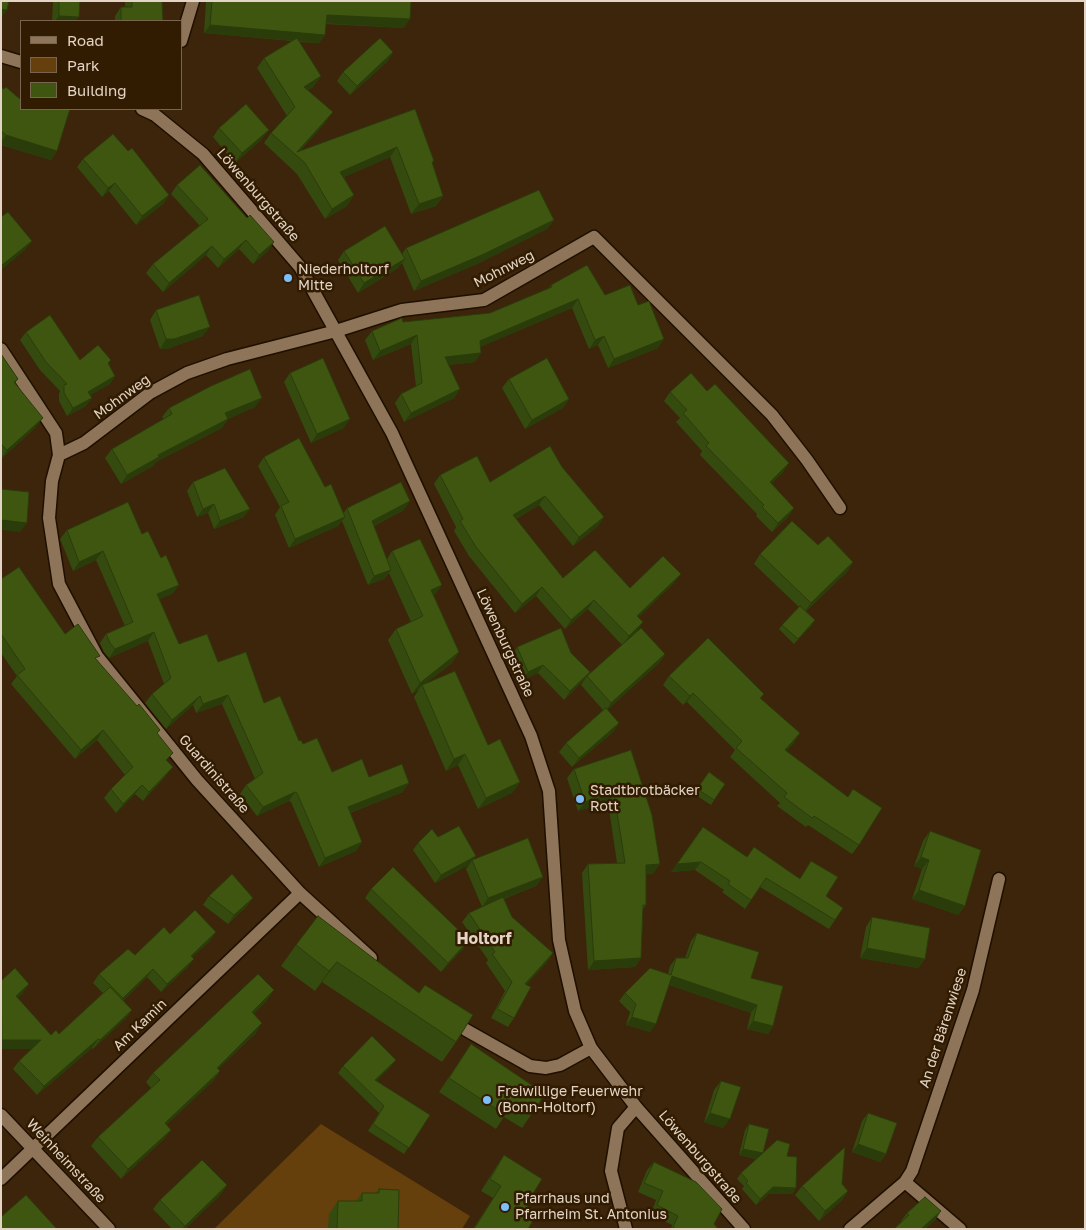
<!DOCTYPE html>
<html>
<head>
<meta charset="utf-8">
<style>
  body { margin:0 }
  #map { position:relative; width:1086px; height:1230px; overflow:hidden; background:#3c250a; font-family:"Golos Text",sans-serif }
  canvas { display:block }
  .frame { position:absolute; inset:0; border:2px solid #e3d4c5; pointer-events:none }
  .legend { position:absolute; left:20px; top:20px; width:162px; height:90px; box-sizing:border-box; background:#311b01; border:1px solid #78654f; margin:0; padding:6px 9px; list-style:none; font-size:15px; color:#e3d4c5 }
  .legend li { display:flex; align-items:center; gap:10px; height:25px }
  .legend b { width:25px; border:1px solid #78654f }
</style>
</head>
<body>
<div id="map">
<canvas width="1086" height="1230"></canvas>
<div class="frame"></div>
<ul class="legend">
<li><b style="height:6px;background:#8e7458"></b>Road</li>
<li><b style="height:14px;background:#653f0c"></b>Park</li>
<li><b style="height:14px;background:#3e5610"></b>Building</li>
</ul>
</div>
<script>
const c = document.querySelector('canvas').getContext('2d');
c.lineJoin = 'round';
function paint(path, color) { c.fillStyle = color; c.fill(path, 'evenodd'); }
const toPath = rows => new Path2D(rows.map(r => 'M' + r).join(''));
function strokePath(path, color, width, dash) { c.strokeStyle = color; c.lineWidth = width; c.lineCap = dash ? 'butt' : 'round'; c.setLineDash(dash || []); c.stroke(path); }
function label(font, color, halo, rows, align = 'center') {
  c.font = font + ' "Golos Text",sans-serif'; c.lineWidth = 5; c.setLineDash([]); c.textBaseline = 'middle'; c.strokeStyle = halo; c.fillStyle = color; for (const [text, x, y, turn = 0] of rows) {
    c.save(); c.translate(x, y); c.rotate((+turn || 0) * Math.PI / 180); c.textAlign = isNaN(turn) ? turn : align; if (halo) c.strokeText(text, 0, 0); c.fillText(text, 0, 0); c.restore();
  }
}
paint(toPath([
  [321,1124,470,1216,462,1229,214,1229]
]), '#653f0c');
const street = toPath([
  [181,41,193,1],
  [1,349,56,433,59,455,52,481,49,518,59,584,97,656,197,780,300,893,371,958],
  [59,455,84,443,150,393,187,373,227,359,336,331,402,310,484,300,594,237,772,415,807,460,840,508],
  [451,1019,466,1030,530,1066,546,1068,560,1065,591,1048],
  [1,1115,109,1229],
  [1,1179,300,893],
  [905,1182,960,1229],
  [626,1229,611,1171,618,1128,636,1107],
  [850,1229,905,1182,912,1171,973,990,999,879]
]);
const secondary = toPath([
  [1,56,21,62],
  [142,109,155,115,203,154,300,267,392,433,531,736,549,791,559,940,575,1011,591,1048,636,1107,744,1229]
]);
strokePath(street, '#1f0f00', 15);
strokePath(secondary, '#1f0f00', 15);
strokePath(street, '#8e7458', 12);
strokePath(secondary, '#8e7458', 12);
paint(toPath([
  [53,1,80,1,76,21,52,21],
  [125,1,162,1,163,21,115,21,115,16,121,7,125,7],
  [206,1,411,1,404,28,326,24,325,35,319,43,299,42,321,76,313,87,308,90,325,123,300,151,415,109,434,161,432,164,443,196,436,206,411,214,390,157,344,177,354,195,347,206,325,219,297,174,264,143,271,133,287,116,257,68,264,58,292,41,204,33],
  [393,52,387,62,350,95,337,81,343,72],
  [1,87,57,151,51,160,1,145],
  [219,128,262,139,235,163,213,137],
  [128,151,169,195,163,204,136,225,109,191,102,197,77,167,83,159],
  [177,185,268,251,253,264,239,249,218,268,206,255,163,292,146,273,153,264,200,226,171,194],
  [554,220,547,229,477,264,414,291,402,263,398,268,358,293,338,260,344,251,402,254,406,248],
  [551,285,605,295,638,305,658,348,608,368,598,345,589,349,572,308,480,347,475,362,449,365,460,389,454,398,404,422,395,403,401,394,416,387,411,344,373,360,365,340,372,331,403,322,490,313,549,288],
  [156,310,203,336,167,349,160,349,150,320],
  [26,332,80,360,111,360,108,364,115,376,110,384,90,395,86,406,67,416,59,401,59,394,60,391,40,370,20,340],
  [1,354,18,379,15,383,36,427,1,459],
  [290,373,344,428,311,443,284,382],
  [509,379,569,399,563,408,525,429,502,388],
  [707,391,789,463,783,472,771,483,794,508,788,517,772,532,756,516,757,514,700,455,702,451,676,422,680,418,664,401,670,392],
  [255,407,228,419,222,428,156,462,153,466,121,484,105,458,112,449,164,419,162,417,169,408],
  [264,457,325,487,343,514,347,508,404,510,374,526,387,559,392,551,434,596,459,652,451,664,426,683,488,745,520,782,512,793,478,809,458,765,446,771,414,697,419,689,412,694,388,640,396,629,411,622,389,573,384,579,368,585,342,521,338,526,289,548,275,515,280,507,258,466],
  [562,467,604,517,598,526,573,546,539,505,516,519,563,578,630,588,674,583,638,617,637,632,665,654,659,663,607,710,619,723,613,732,572,767,559,752,566,743,603,710,581,685,587,676,622,645,588,609,565,629,536,596,515,613,469,556,454,531,456,527,434,484,440,475,490,482],
  [193,482,244,517,214,529,208,513,197,517,187,491],
  [67,530,142,534,161,558,179,585,172,594,159,599,179,644,218,662,264,703,299,741,332,772,369,777,403,792,350,813,362,842,356,851,319,867,291,802,289,801,257,816,240,794,246,785,255,779,222,704,196,713,193,705,166,729,145,703,152,694,164,684,148,641,109,658,104,652,100,643,106,634,125,626,96,560,73,571,60,539],
  [818,545,853,562,847,572,806,611,812,625,794,644,779,629,782,625,799,607,754,564,760,554],
  [1,579,65,634,97,660,157,734,167,761,166,776,143,801,135,794,116,813,104,798,111,789,125,775,97,740,75,759,11,684,17,676,1,653],
  [517,647,571,653,590,672,584,680,564,700,538,673,522,680,512,655],
  [669,676,764,694,761,698,794,743,786,751,859,845,852,854,808,825,806,827,777,806,780,803,730,757,735,750,687,702,683,705,663,685],
  [631,750,653,874,646,874,646,905,643,909,641,958,635,967,588,970,582,873,588,864,617,863,608,802,578,811,567,778,574,769],
  [709,772,725,784,711,805,694,794],
  [703,827,747,857,800,878,811,861,826,896,843,908,829,929,760,887,745,909,722,892,724,890,695,870,671,872],
  [930,831,965,906,958,915,912,899,922,869,914,866,923,841],
  [438,837,476,856,474,859,543,877,536,886,504,899,512,917,553,953,547,962,526,985,514,1018,508,1027,491,1018,505,991,486,963,488,960,462,922,469,913,482,907,466,869,469,865,435,883,413,850,418,843],
  [371,889,469,940,463,949,441,972,365,898],
  [209,896,253,898,246,907,228,924,203,905],
  [318,916,456,1042,442,1062,322,982,315,991,281,966,296,945],
  [872,917,925,959,918,968,860,958,866,927],
  [697,933,751,978,773,1026,768,1034,747,1029,751,1013,669,985,650,1032,626,1025,630,1012,619,1001,625,993,668,974,670,966,676,958,685,958,691,941],
  [170,934,210,941,192,957,188,967,161,992,147,977,123,1001,132,1010,125,1019,93,1049,92,1048,37,1095,13,1069,19,1061,32,1049,1,1049,1,979,23,993,17,998,51,1035,59,1034,103,993,93,983,99,974,135,955],
  [274,990,267,1000,253,1014,256,1033,218,1069,220,1071,213,1081,166,1125,171,1130,164,1139,121,1179,91,1146,98,1137,151,1088,146,1082,153,1073],
  [471,1044,531,1115,522,1128,504,1117,496,1129,439,1092],
  [343,1066,391,1066,376,1081,430,1115,404,1154,368,1131,379,1113,338,1073],
  [721,1081,723,1128,704,1122,714,1090],
  [868,1113,886,1154,880,1162,852,1152,862,1121],
  [749,1124,763,1153,787,1156,796,1188,792,1194,769,1194,756,1205,742,1189,744,1186,737,1179,741,1173,756,1159,739,1155,745,1130],
  [504,1155,526,1205,528,1229,473,1229,493,1198,481,1191,496,1167],
  [654,1162,714,1224,718,1229,671,1229,672,1225,651,1214,656,1200,638,1192,647,1170],
  [842,1184,848,1191,842,1200,819,1221,795,1195,802,1186],
  [227,1185,220,1195,185,1229,172,1229,153,1209,160,1200],
  [379,1189,398,1229,328,1229,329,1214,338,1201,356,1201,362,1193,376,1193],
  [907,1213,936,1219,925,1229,894,1229,902,1222,901,1221]
]), '#354a0e');
paint(toPath([
  [1,9,7,10,1,18],
  [327,15,410,19,404,28,321,23],
  [59,16,79,17,76,21,55,21],
  [210,25,325,35,319,43,204,33],
  [393,52,387,62,350,95,357,86],
  [321,76,313,87,297,97,304,87],
  [333,112,325,123,296,155,295,154],
  [269,130,262,139,235,163,242,153],
  [6,135,57,151,51,160,1,145,1,142],
  [397,147,390,157,333,182,340,172],
  [115,183,109,191,102,197,108,188],
  [169,195,163,204,136,225,142,216],
  [354,195,347,206,325,219,332,209],
  [443,196,436,206,411,214,419,204],
  [554,220,547,229,477,264,414,291,421,281],
  [246,240,239,249,218,268,224,259],
  [32,241,25,250,1,270,1,266,2,265],
  [274,242,268,251,253,264,259,255],
  [212,246,206,255,163,292,169,283],
  [405,259,398,268,358,293,364,283],
  [578,299,572,308,473,350,480,341],
  [210,327,203,336,167,349,160,349,166,339],
  [417,335,411,344,373,360,380,351],
  [604,336,598,345,589,349,595,340],
  [664,339,658,348,608,368,614,359],
  [481,353,475,362,439,366,445,357],
  [115,376,110,384,82,400,88,392],
  [460,389,454,398,404,422,411,413],
  [92,398,86,406,67,416,73,408],
  [262,398,255,407,228,419,222,428,156,462,153,466,121,484,127,475,158,455,225,413],
  [569,399,563,408,525,429,532,420],
  [43,418,36,427,1,459,7,450],
  [350,419,344,428,311,443,317,434],
  [789,463,783,472,764,491,770,482],
  [545,496,539,505,506,524,513,515],
  [410,501,404,510,365,530,372,521],
  [214,504,208,513,197,517,203,509],
  [794,508,788,517,772,532,778,523],
  [250,509,244,517,214,529,220,521],
  [345,517,338,526,289,548,295,539],
  [604,517,598,526,573,546,579,537],
  [1,520,27,523,20,532,1,530],
  [103,551,96,560,73,571,79,562],
  [853,562,847,572,804,612,811,603],
  [391,570,384,579,368,585,374,576],
  [681,574,674,583,631,625,637,616],
  [179,585,172,594,151,603,157,594],
  [442,585,434,596,431,590],
  [542,587,536,596,515,613,522,604],
  [594,600,588,609,565,629,571,620],
  [815,620,812,625,794,644,798,639],
  [643,622,637,632,622,645,629,636],
  [154,632,148,641,109,658,115,649],
  [459,652,451,664,422,686,422,685,419,689,412,694,420,683],
  [665,654,659,663,605,712,611,703],
  [543,665,538,673,522,680,528,672],
  [590,672,584,680,564,700,570,691],
  [693,693,687,702,683,705,690,696],
  [228,695,222,704,196,713,203,704],
  [200,696,193,705,166,729,172,720],
  [619,723,613,732,572,767,579,758],
  [103,730,97,740,75,759,81,750],
  [800,733,794,743,778,760,785,750],
  [465,754,458,765,446,771,454,759],
  [173,767,166,776,143,801,149,792],
  [520,782,512,793,478,809,486,798],
  [409,783,403,792,341,816,348,807],
  [142,785,135,794,116,813,123,804],
  [295,792,289,801,257,816,263,807],
  [614,793,608,802,578,811,585,802],
  [362,842,356,851,319,867,325,858],
  [476,856,469,865,435,883,441,875],
  [921,857,929,860,922,869,914,866],
  [701,862,695,870,671,872,677,864],
  [660,864,653,874,639,875,646,865],
  [543,877,536,886,482,907,488,898],
  [919,890,965,906,958,915,912,899],
  [253,898,246,907,228,924,234,915],
  [216,932,210,941,185,964,191,956],
  [469,940,463,949,441,972,448,963],
  [867,948,925,959,918,968,860,958],
  [553,953,547,962,519,993,525,984],
  [641,958,635,967,588,970,594,961],
  [194,959,188,967,161,992,167,984],
  [337,962,322,982,315,991,329,971],
  [153,969,147,977,117,1007,123,998],
  [672,976,757,1005,751,1013,666,984],
  [29,984,23,993,10,1005,16,996],
  [274,990,267,1000,245,1022,252,1012],
  [132,1010,125,1019,93,1049,100,1040],
  [632,1017,656,1024,650,1032,626,1025],
  [753,1021,773,1026,768,1034,747,1029],
  [262,1023,256,1033,210,1077,217,1068],
  [98,1039,92,1048,37,1095,44,1086],
  [2,1040,41,1040,35,1049,1,1049],
  [396,1060,391,1066,371,1087,375,1080],
  [220,1071,213,1081,158,1133,165,1123],
  [710,1113,730,1119,723,1128,704,1122],
  [171,1130,164,1139,121,1179,128,1169],
  [858,1144,886,1154,880,1162,852,1152],
  [743,1149,763,1153,758,1159,739,1155],
  [227,1185,220,1195,185,1229,182,1229,185,1226],
  [773,1187,796,1188,792,1194,769,1194,756,1205,760,1199],
  [848,1191,842,1200,819,1221,825,1211],
  [941,1211,936,1219,925,1229,921,1229]
]), '#2b3c0b');
const building = toPath([
  [1,1,9,1,7,10,1,9,1,1],
  [59,1,80,1,79,17,59,16,59,1],
  [132,1,162,1,163,21,121,21,121,7,132,7,132,1],
  [212,1,411,1,410,19,327,15,325,35,210,25,212,1],
  [297,38,321,76,304,87,333,112,297,152,415,109,434,161,432,162,443,196,419,204,397,147,340,172,354,195,332,209,305,163,271,133,295,107,264,58,297,38],
  [380,38,393,52,357,86,343,72,380,38],
  [1,87,4,89,6,87,21,100,21,109,70,109,57,151,6,135,1,131,1,87],
  [246,104,269,130,242,153,219,128,246,104],
  [113,134,128,151,132,148,169,195,142,216,115,183,108,188,83,159,113,134],
  [200,165,247,218,250,215,274,242,259,255,246,240,224,259,212,246,169,283,153,264,208,219,177,185,200,165],
  [539,190,554,220,484,254,421,281,406,248,539,190],
  [8,212,32,241,2,265,1,264,1,217,8,212],
  [385,226,405,259,364,283,344,251,385,226],
  [587,265,605,295,630,285,638,305,649,301,664,339,614,359,604,336,595,340,578,299,480,341,481,353,445,357,460,389,411,413,401,394,422,383,417,335,380,351,372,331,402,318,403,322,490,313,552,287,551,285,587,265],
  [199,295,210,327,174,339,166,339,156,310,199,295],
  [50,315,80,360,98,345,111,360,108,363,115,376,88,392,92,398,73,408,64,393,64,385,67,384,46,362,26,332,50,315],
  [1,354,18,379,14,382,43,418,7,450,1,444,1,354],
  [323,358,350,419,317,434,290,373,323,358],
  [547,358,569,399,532,420,509,379,547,358],
  [250,369,262,398,225,413,228,419,158,455,159,457,127,475,112,449,172,414,169,408,211,386,250,369],
  [691,373,707,391,715,384,789,463,770,482,794,508,778,523,762,507,764,505,706,446,709,443,683,413,687,410,670,392,691,373],
  [299,438,325,487,331,484,345,517,295,539,281,506,289,502,264,457,299,438],
  [550,446,562,467,604,517,579,537,545,496,513,515,563,578,595,550,630,588,663,556,681,574,637,616,643,622,629,636,594,600,571,620,542,587,522,604,476,547,460,521,463,519,440,475,477,456,490,482,550,446],
  [225,468,250,509,220,521,214,504,203,509,193,482,225,468],
  [401,482,410,501,372,521,391,570,374,576,347,508,401,482],
  [1,489,29,492,27,523,1,520,1,489],
  [128,502,142,534,148,531,161,558,166,555,179,585,157,594,179,644,207,634,218,662,246,652,264,703,280,696,299,741,301,740,303,744,317,738,332,772,362,759,369,777,402,764,409,783,348,807,362,842,325,858,297,793,295,792,263,807,246,785,263,773,228,695,203,704,200,696,172,720,152,694,171,678,154,632,115,649,110,643,106,634,133,622,103,551,79,562,67,530,128,502],
  [792,521,818,545,828,536,853,562,811,603,760,554,792,521],
  [420,539,442,585,431,590,459,652,420,683,396,629,423,616,392,551,420,539],
  [19,567,65,634,78,624,100,656,95,658,137,706,139,704,160,730,157,733,173,753,166,760,173,767,149,792,142,785,123,804,111,789,133,767,103,730,81,750,17,675,25,669,1,634,1,579,19,567],
  [800,606,815,620,798,639,782,625,800,606],
  [561,628,571,653,590,672,570,691,543,665,528,672,517,647,561,628],
  [641,628,665,654,611,703,587,676,641,628],
  [708,638,764,694,760,698,800,733,785,750,848,797,853,789,882,808,859,845,814,816,812,818,784,797,787,793,736,748,742,741,693,693,690,696,669,676,708,638],
  [455,671,488,745,500,739,520,782,486,798,465,754,454,759,422,685,455,671],
  [606,708,619,723,579,758,566,743,606,708],
  [631,750,652,815,660,864,646,865,646,905,643,905,641,958,594,961,588,864,625,863,614,793,585,802,574,769,631,750],
  [709,772,725,784,714,800,697,789,709,772],
  [459,826,476,856,441,875,418,843,432,829,438,837,459,826],
  [703,827,747,857,754,847,800,879,811,861,838,877,826,896,843,908,835,920,766,878,751,900,728,884,730,881,701,862,677,864,703,827],
  [930,831,981,850,965,906,919,890,929,860,921,857,930,831],
  [528,838,543,877,488,898,472,860,528,838],
  [393,867,469,940,448,963,371,889,393,867],
  [232,874,253,898,234,915,209,896,232,874],
  [503,897,512,917,553,953,525,984,531,987,514,1018,497,1009,512,982,492,954,495,952,469,913,503,897],
  [195,910,216,932,191,956,194,959,167,984,153,969,123,998,99,974,128,949,135,955,164,927,170,934,195,910],
  [318,916,419,993,425,985,473,1015,456,1042,337,962,329,971,296,945,318,916],
  [872,917,930,928,925,959,867,948,872,917],
  [697,933,759,952,751,978,783,986,773,1026,753,1021,757,1005,672,976,656,1024,632,1017,636,1004,625,993,650,968,671,975,676,958,688,958,697,933],
  [15,968,29,984,16,996,51,1035,56,1030,59,1034,110,987,132,1010,100,1040,98,1039,44,1086,19,1061,41,1040,2,1040,1,979,2,980,15,968],
  [258,974,274,990,252,1012,262,1023,217,1068,220,1071,165,1123,171,1130,128,1169,98,1137,160,1080,153,1073,258,974],
  [372,1036,396,1060,375,1080,430,1115,409,1148,373,1124,384,1106,343,1066,372,1036],
  [471,1044,545,1094,531,1115,513,1103,505,1115,449,1078,471,1044],
  [721,1081,741,1087,730,1119,710,1113,721,1081],
  [868,1113,897,1123,886,1154,858,1144,868,1113],
  [749,1124,769,1129,763,1153,777,1140,790,1144,787,1156,797,1157,796,1188,773,1187,760,1199,746,1183,748,1181,741,1173,763,1153,743,1149,749,1124],
  [845,1147,842,1184,848,1191,825,1211,802,1186,845,1147],
  [504,1155,542,1179,526,1205,538,1212,528,1229,474,1229,501,1186,490,1179,504,1155],
  [202,1160,227,1185,185,1226,160,1200,202,1160],
  [654,1162,696,1182,722,1209,714,1224,718,1229,676,1229,673,1227,678,1216,657,1205,663,1191,644,1183,654,1162],
  [379,1189,399,1190,398,1229,337,1229,338,1201,362,1201,362,1193,379,1193,379,1189],
  [26,1195,57,1229,1,1229,1,1217,26,1195],
  [925,1197,941,1211,921,1229,894,1229,909,1215,907,1213,925,1197]
]);
paint(building, '#3e5610');
strokePath(building, '#2b3c0b', 1);
for (const [x, y, r, color] of [
  [288,278,5,"#7dbef9"],
  [580,799,5,"#7dbef9"],
  [487,1100,5,"#7dbef9"],
  [505,1207,5,"#7dbef9"]
]) { const dot = new Path2D(); dot.arc(x, y, r, 0, 2 * Math.PI); c.fillStyle = color; c.fill(dot); strokePath(dot, '#311b01', 2); }
label('14px', '#e3d4c5', '#311b01', [
  ["Löwenburgstraße",258,195,49],
  ["Mohnweg",504,269,-27],
  ["Mohnweg",122,397,-36],
  ["Löwenburgstraße",505,643,65],
  ["Guardinistraße",214,774,49],
  ["Am Kamin",140,1025,-44],
  ["An der Bärenwiese",943,1028,-72],
  ["Löwenburgstraße",700,1157,49],
  ["Weinheimstraße",66,1161,47]
]);
label('14px', '#e3d4c5', '#311b01', [
  ["Niederholtorf",298,270],
  ["Mitte",298,286],
  ["Stadtbrotbäcker",590,791],
  ["Rott",590,807],
  ["Freiwillige Feuerwehr",497,1092],
  ["(Bonn-Holtorf)",497,1108],
  ["Pfarrhaus und",515,1199],
  ["Pfarrheim St. Antonius",515,1215]
], 'left');
label('bold 16px', '#e3d4c5', '#311b01', [
  ["Holtorf",484,939]
]);
</script>
</body>
</html>
